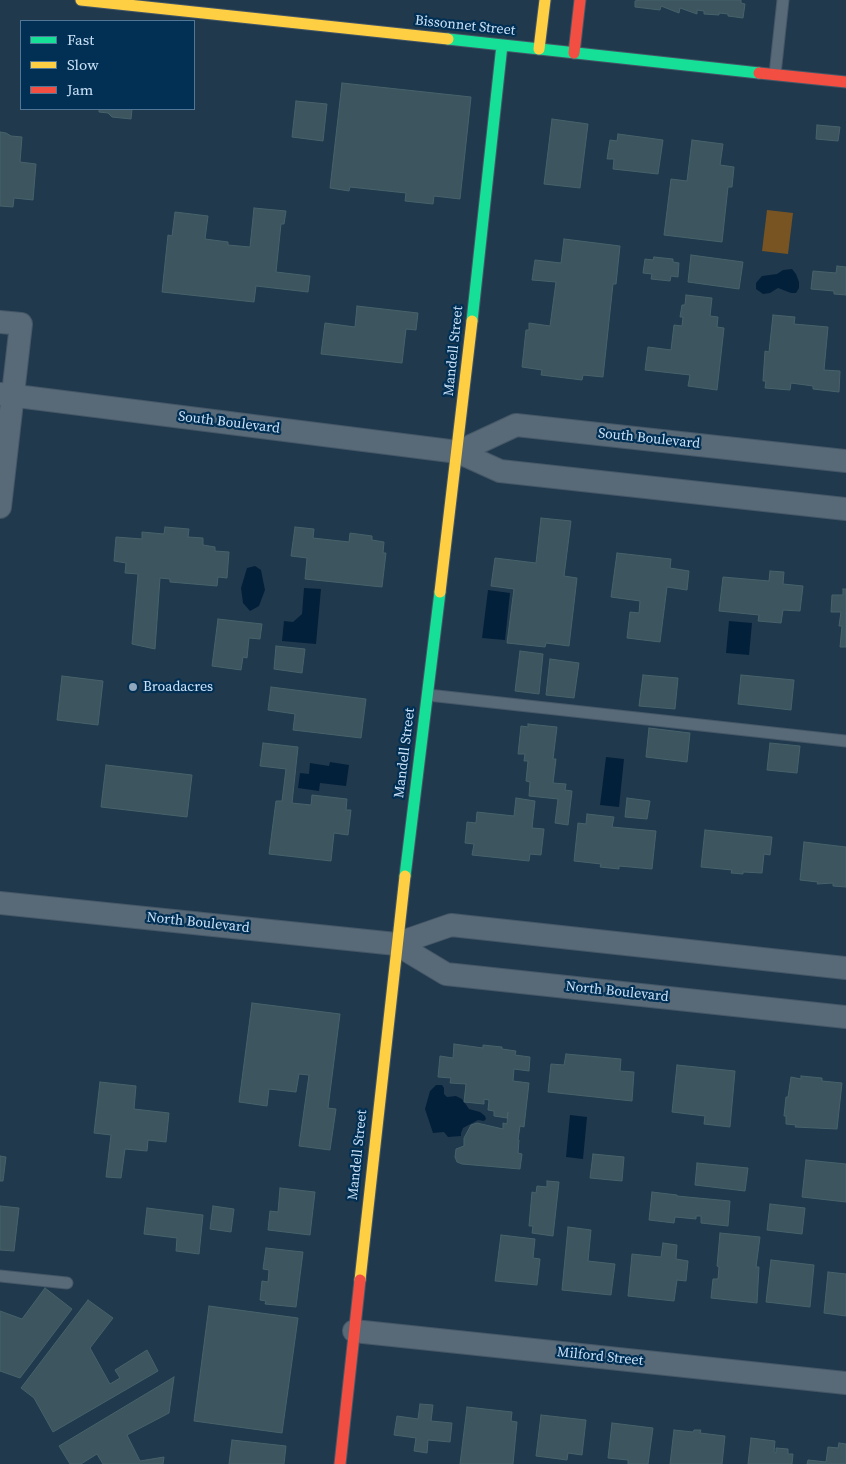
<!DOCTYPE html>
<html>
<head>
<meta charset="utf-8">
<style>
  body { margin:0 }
  #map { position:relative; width:846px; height:1464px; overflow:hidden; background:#21394d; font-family:"Source Serif 4",serif }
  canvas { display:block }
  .legend { position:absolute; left:20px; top:20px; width:175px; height:90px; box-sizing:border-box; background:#013054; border:1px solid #527796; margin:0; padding:6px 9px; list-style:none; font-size:15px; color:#cbe2f9 }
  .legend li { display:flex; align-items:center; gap:10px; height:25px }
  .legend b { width:25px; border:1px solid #527796 }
</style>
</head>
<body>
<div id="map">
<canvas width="846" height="1464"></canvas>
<ul class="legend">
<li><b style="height:6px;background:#16e098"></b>Fast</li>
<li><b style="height:6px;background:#ffcf43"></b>Slow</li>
<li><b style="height:6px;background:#f24e42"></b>Jam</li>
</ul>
</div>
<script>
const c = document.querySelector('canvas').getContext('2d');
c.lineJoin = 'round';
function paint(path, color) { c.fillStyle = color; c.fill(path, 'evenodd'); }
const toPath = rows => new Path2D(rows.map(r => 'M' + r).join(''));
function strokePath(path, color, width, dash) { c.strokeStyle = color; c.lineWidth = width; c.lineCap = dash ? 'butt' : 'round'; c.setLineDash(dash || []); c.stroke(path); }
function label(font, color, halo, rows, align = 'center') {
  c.font = font + ' "Source Serif 4",serif'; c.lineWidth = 4.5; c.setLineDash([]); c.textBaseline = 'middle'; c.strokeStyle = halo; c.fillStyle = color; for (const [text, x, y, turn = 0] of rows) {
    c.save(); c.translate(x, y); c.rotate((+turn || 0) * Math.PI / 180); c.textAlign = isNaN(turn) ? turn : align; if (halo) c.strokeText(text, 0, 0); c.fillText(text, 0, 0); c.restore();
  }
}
paint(toPath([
  [767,210,793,213,788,254,762,251]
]), '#785423');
paint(toPath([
  [792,269,796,274,799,282,799,288,796,293,791,293,778,288,770,293,763,294,756,289,756,283,762,276,777,274,783,270],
  [255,566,261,570,265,590,259,606,250,611,243,603,241,588,247,568],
  [304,588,321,589,316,644,282,641,284,621,293,622,302,614],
  [488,590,510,593,505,640,482,638],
  [729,621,752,623,749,655,726,653],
  [606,757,624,759,619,807,600,805],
  [330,762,349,765,346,786,320,783,319,791,298,788,300,773,309,774,310,763,329,766],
  [436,1085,442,1085,444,1088,444,1094,447,1097,456,1096,462,1099,469,1109,480,1112,485,1116,486,1119,484,1121,478,1120,463,1128,461,1133,461,1136,448,1137,444,1132,433,1133,425,1109,430,1091],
  [570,1115,587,1117,583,1159,566,1157]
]), '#03203b');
const building = toPath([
  [639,0,741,0,741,3,745,4,743,18,728,16,728,14,719,13,719,15,704,14,704,11,697,10,697,14,680,8,679,13,661,6,660,10,635,7,635,1,639,0],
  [342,83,471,97,460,199,434,196,433,204,405,201,406,193,350,187,349,191,330,188,342,83],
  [296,101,327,104,323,141,292,137,296,101],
  [99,109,132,109,131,119,112,117,108,113,99,112,99,109],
  [552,119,588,124,580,188,544,184,552,119],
  [817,125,840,127,838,141,816,139,817,125],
  [0,132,6,133,11,136,22,137,20,162,36,164,33,200,14,198,13,207,0,206,0,132],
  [618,134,663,140,658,174,613,169,614,159,607,159,610,140,617,141,618,134],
  [692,140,723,144,720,165,734,167,732,187,728,187,722,242,664,235,671,179,687,181,692,140],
  [254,208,286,211,284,224,281,224,276,272,310,276,308,292,256,286,254,302,162,292,168,235,172,236,175,212,208,216,205,239,228,242,228,245,250,247,254,208],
  [564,239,620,246,616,284,613,284,603,377,583,375,582,380,541,375,542,370,522,367,526,330,529,330,529,323,550,326,556,282,532,280,535,260,561,263,564,239],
  [691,255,743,262,739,289,688,282,691,255],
  [654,257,673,259,673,262,679,263,678,277,671,276,670,281,651,279,652,274,643,273,645,259,653,260,654,257],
  [837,266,846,267,846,295,834,294,834,291,811,289,813,271,836,273,837,266],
  [686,295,712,298,710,316,718,317,717,327,724,328,717,390,688,386,690,375,645,370,648,347,671,350,674,325,682,326,683,317,680,317,682,305,685,305,686,295],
  [357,306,418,313,416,330,406,329,402,363,321,354,325,323,355,327,357,306],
  [773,315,795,317,794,324,828,327,824,370,840,371,839,392,813,389,813,386,791,383,790,390,765,388,766,381,763,381,765,351,769,352,773,315],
  [541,518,571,521,564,576,577,578,569,646,546,643,545,647,507,643,514,589,491,586,495,558,536,563,541,518],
  [165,527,189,529,188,537,203,538,203,545,215,547,215,551,229,552,227,578,218,577,217,586,170,582,170,579,160,578,155,649,132,644,138,574,125,573,126,563,114,561,116,537,142,539,142,532,164,534,165,527],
  [295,527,314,529,313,538,349,542,350,533,372,536,372,540,384,542,383,553,386,553,382,587,305,579,307,558,291,556,295,527],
  [617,553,671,559,670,568,689,571,687,590,667,587,660,642,627,638,630,612,639,613,640,601,611,597,617,553],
  [770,571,784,572,783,584,803,586,800,611,783,610,781,623,758,621,759,615,719,611,723,577,769,581,770,571],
  [843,589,846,589,846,647,840,647,842,626,839,626,841,612,831,612,832,595,843,595,843,589],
  [218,619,262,624,260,639,249,638,247,658,243,657,241,670,212,666,218,619],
  [276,646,305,649,302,673,274,669,276,646],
  [520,651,543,654,539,694,515,691,520,651],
  [550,659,579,663,574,698,546,695,550,659],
  [643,675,678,678,675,709,639,706,643,675],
  [741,675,794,680,791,710,738,704,741,675],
  [62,676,103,681,98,725,57,720,62,676],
  [271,687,366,699,361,738,293,730,295,714,268,710,271,687],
  [528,724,557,727,553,759,556,759,553,783,566,784,565,790,572,791,568,825,555,823,558,799,529,796,530,782,526,781,528,761,524,761,525,754,518,754,521,726,528,727,528,724],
  [649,728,690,733,687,762,646,757,649,728],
  [263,743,298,747,292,803,311,805,312,795,347,799,346,810,351,810,348,835,334,833,331,861,269,854,276,801,282,801,286,769,260,766,263,743],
  [770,743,800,746,797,773,767,770,770,743],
  [106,765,192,775,187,817,101,807,106,765],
  [516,798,535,801,532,828,544,829,541,855,530,854,529,861,472,855,474,844,465,843,467,822,476,823,477,812,514,816,516,798],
  [627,798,650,801,647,819,625,817,627,798],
  [587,814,614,817,612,827,656,831,652,869,619,866,619,869,600,867,601,864,574,861,578,823,586,824,587,814],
  [705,830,772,837,770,855,764,854,762,873,743,872,743,874,731,873,732,870,701,867,705,830],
  [804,842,846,847,846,887,833,886,833,883,817,884,818,882,800,880,804,842],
  [252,1003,340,1014,328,1108,336,1109,330,1150,299,1146,309,1075,299,1074,296,1092,269,1089,267,1106,239,1102,252,1003],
  [454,1044,483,1048,483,1045,502,1047,502,1049,516,1051,515,1055,530,1057,529,1071,514,1069,513,1081,529,1083,524,1127,520,1126,518,1140,519,1140,518,1153,522,1154,520,1169,462,1164,457,1162,455,1157,456,1149,464,1146,464,1138,471,1125,477,1123,503,1129,503,1123,507,1124,508,1112,507,1118,494,1116,494,1111,488,1110,489,1100,484,1099,484,1104,464,1102,466,1084,450,1083,451,1078,438,1077,440,1056,453,1058,454,1044],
  [566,1054,621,1059,620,1071,634,1072,632,1101,548,1092,551,1064,564,1065,566,1054],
  [677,1065,735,1071,730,1127,704,1124,705,1116,672,1112,677,1065],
  [801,1076,822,1078,822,1081,842,1083,837,1129,795,1127,796,1125,786,1124,786,1116,784,1116,786,1097,788,1097,791,1077,801,1079,801,1076],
  [100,1082,136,1086,134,1109,169,1113,166,1142,148,1140,147,1151,125,1149,121,1178,106,1177,111,1135,94,1133,100,1082],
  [593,1154,624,1157,622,1181,590,1178,593,1154],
  [0,1156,6,1157,3,1181,0,1181,0,1156],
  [806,1160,846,1164,846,1202,802,1197,806,1160],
  [697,1163,748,1168,745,1191,695,1185,697,1163],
  [547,1181,559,1182,553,1236,532,1233,533,1226,529,1226,532,1192,536,1193,537,1186,547,1187,547,1181],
  [280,1188,315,1192,310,1235,268,1230,270,1211,278,1212,280,1188],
  [652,1192,677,1195,677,1196,730,1201,728,1226,701,1223,701,1216,696,1216,696,1219,675,1217,674,1223,649,1220,652,1192],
  [770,1204,805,1208,802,1234,767,1230,770,1204],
  [0,1206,19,1208,14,1251,0,1250,0,1206],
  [213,1206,234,1209,231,1232,210,1229,213,1206],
  [147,1208,203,1215,199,1254,176,1251,177,1238,144,1234,147,1208],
  [568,1227,591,1230,588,1261,615,1264,611,1295,562,1290,568,1227],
  [720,1233,760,1237,756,1267,759,1267,757,1303,711,1298,713,1279,718,1279,719,1267,717,1266,720,1233],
  [501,1235,535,1239,533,1258,540,1259,537,1285,495,1281,501,1235],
  [663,1243,677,1245,676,1259,688,1261,686,1281,677,1280,674,1301,628,1296,632,1254,661,1257,663,1243],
  [266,1248,303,1252,296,1307,265,1304,266,1301,260,1300,262,1281,268,1282,269,1270,263,1269,266,1248],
  [771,1260,814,1265,810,1307,766,1302,771,1260],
  [828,1272,846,1274,846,1316,824,1313,828,1272],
  [45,1288,72,1309,20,1378,0,1371,0,1311,22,1319,45,1288],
  [88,1300,113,1318,90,1348,110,1384,120,1378,115,1370,147,1350,158,1371,53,1432,34,1398,21,1388,88,1300],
  [209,1306,298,1318,282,1433,194,1421,209,1306],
  [174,1377,169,1413,127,1435,140,1461,164,1457,163,1464,103,1464,97,1454,81,1464,70,1464,59,1446,174,1377],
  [420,1404,433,1405,431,1421,452,1423,450,1442,428,1440,427,1453,414,1451,416,1438,394,1435,397,1416,418,1419,420,1404],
  [467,1407,512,1412,511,1421,517,1422,513,1464,460,1464,467,1407],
  [541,1415,586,1420,582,1455,568,1453,567,1460,536,1456,541,1415],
  [612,1423,653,1428,648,1464,628,1464,628,1460,608,1458,612,1423],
  [674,1430,693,1432,694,1430,701,1430,700,1433,725,1436,722,1464,670,1464,674,1430],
  [751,1438,775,1441,774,1452,776,1453,776,1448,788,1449,788,1454,793,1454,792,1464,748,1464,751,1438],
  [232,1440,286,1446,284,1464,229,1464,232,1440],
  [839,1443,846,1444,846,1464,807,1464,808,1460,826,1462,828,1447,838,1448,839,1443]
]);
paint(building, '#3d555f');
strokePath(building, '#47626a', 1);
const lane = toPath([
  [775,74,783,0],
  [428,695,846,741],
  [0,1276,67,1283]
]);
const street = toPath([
  [0,322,21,324,0,507],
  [0,394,458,452,500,471,846,509],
  [458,452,516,425,846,461],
  [0,903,396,944,451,925,846,968],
  [396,944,446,974,846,1017],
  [354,1331,846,1383]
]);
const fast = toPath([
  [448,39,759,73],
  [472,321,502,45],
  [405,876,440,592]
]);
const slow = toPath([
  [81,0,448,39],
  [539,49,545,0],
  [440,592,472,321],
  [360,1280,405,876]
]);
const jam = toPath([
  [574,53,580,0],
  [759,73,846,82],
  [340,1464,360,1280]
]);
strokePath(lane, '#445767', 13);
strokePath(street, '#445767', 24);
strokePath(fast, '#445767', 13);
strokePath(slow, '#445767', 13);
strokePath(jam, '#445767', 13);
strokePath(lane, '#586978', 11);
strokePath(street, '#586978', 22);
strokePath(fast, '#16e098', 11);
strokePath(slow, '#ffcf43', 11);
strokePath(jam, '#f24e42', 11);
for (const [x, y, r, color] of [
  [133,687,5,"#90a7bd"]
]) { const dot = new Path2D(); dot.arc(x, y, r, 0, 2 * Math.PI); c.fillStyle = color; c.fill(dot); strokePath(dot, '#013054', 2); }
label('14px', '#cbe2f9', '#013054', [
  ["Bissonnet Street",465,26,6],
  ["Mandell Street",454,351,-84],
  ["South Boulevard",229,423,7],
  ["South Boulevard",649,439,6],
  ["Mandell Street",405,753,-83],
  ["North Boulevard",198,923,6],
  ["North Boulevard",617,992,6],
  ["Mandell Street",358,1155,-84],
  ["Milford Street",600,1357,6]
]);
label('14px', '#cbe2f9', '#013054', [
  ["Broadacres",143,687]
], 'left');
</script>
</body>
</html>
